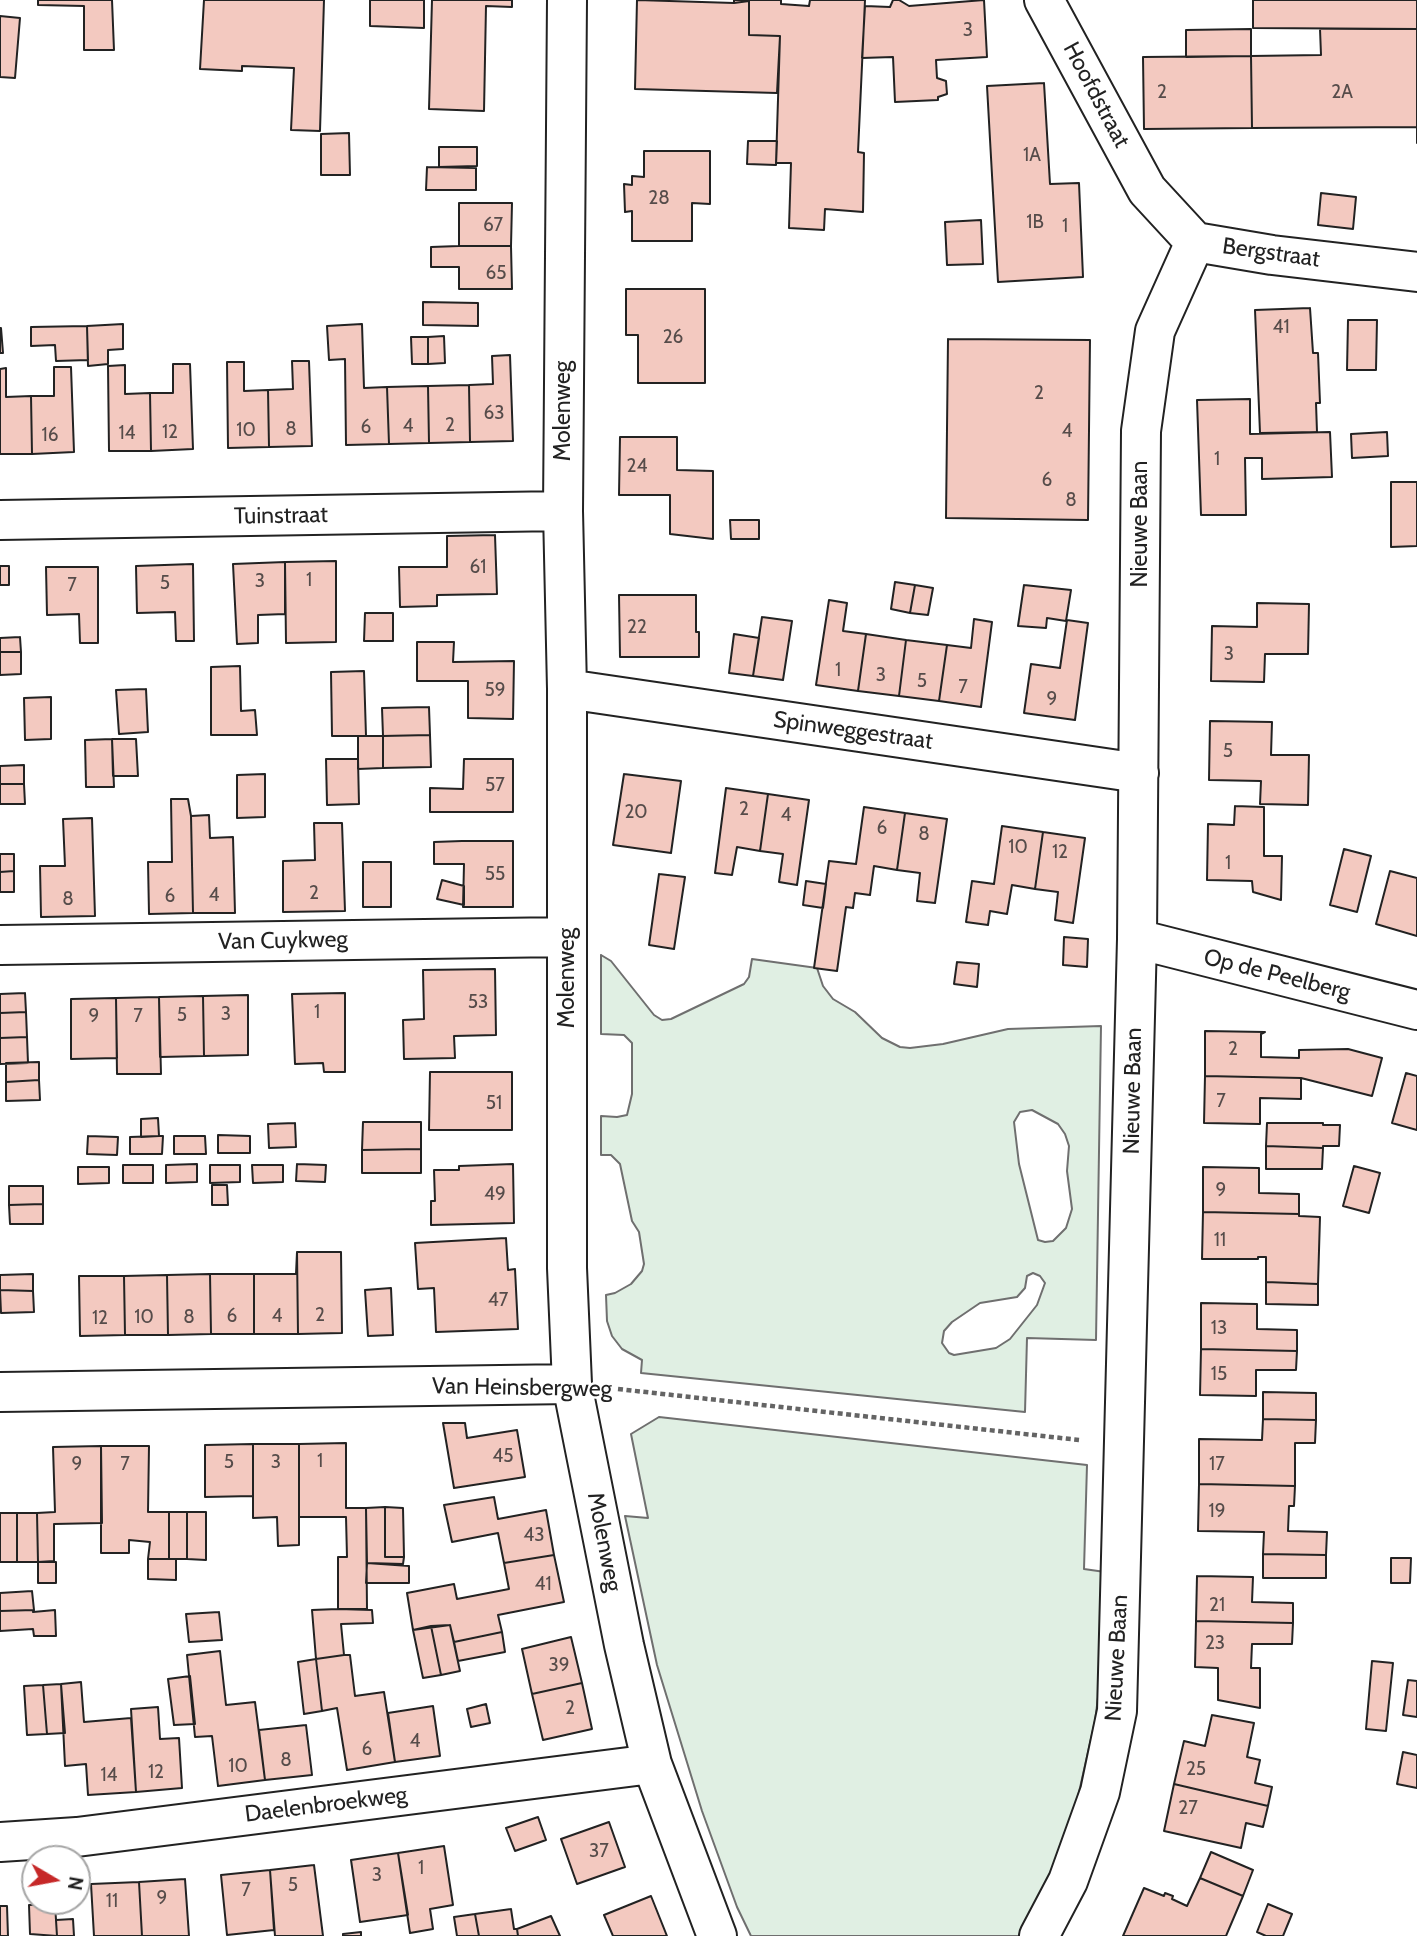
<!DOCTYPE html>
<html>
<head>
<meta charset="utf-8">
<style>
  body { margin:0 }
  #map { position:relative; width:1417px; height:1936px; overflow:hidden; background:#fff; font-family:Cabin,sans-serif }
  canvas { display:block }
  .north { position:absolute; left:21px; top:1845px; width:70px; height:70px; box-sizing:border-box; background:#fff; border:2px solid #a7a7a7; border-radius:50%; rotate:100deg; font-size:19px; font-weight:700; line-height:28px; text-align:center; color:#222 }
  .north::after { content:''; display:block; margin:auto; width:24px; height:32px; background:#c62828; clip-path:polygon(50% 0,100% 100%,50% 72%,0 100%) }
</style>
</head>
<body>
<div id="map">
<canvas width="1417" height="1936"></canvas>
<div class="north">N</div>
</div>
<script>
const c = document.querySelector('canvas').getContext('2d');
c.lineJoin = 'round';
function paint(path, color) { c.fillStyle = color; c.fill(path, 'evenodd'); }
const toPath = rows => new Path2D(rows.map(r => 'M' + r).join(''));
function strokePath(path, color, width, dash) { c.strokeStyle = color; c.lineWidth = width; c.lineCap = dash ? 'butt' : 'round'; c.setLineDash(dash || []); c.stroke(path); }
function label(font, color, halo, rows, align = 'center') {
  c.font = font + ' Cabin,sans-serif'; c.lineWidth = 5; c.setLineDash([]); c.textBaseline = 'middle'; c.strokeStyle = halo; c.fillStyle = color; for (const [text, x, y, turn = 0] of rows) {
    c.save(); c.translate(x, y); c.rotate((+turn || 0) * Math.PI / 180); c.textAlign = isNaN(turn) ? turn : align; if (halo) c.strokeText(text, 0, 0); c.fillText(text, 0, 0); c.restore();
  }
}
const green = toPath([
  [601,955,611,961,654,1015,662,1020,671,1019,744,984,749,977,752,959,817,968,823,986,833,999,855,1012,882,1038,900,1047,910,1048,943,1044,1008,1029,1101,1026,1096,1340,1027,1338,1025,1412,641,1373,642,1360,622,1349,612,1336,607,1321,606,1295,615,1293,631,1284,642,1271,644,1264,639,1232,632,1221,620,1164,611,1155,601,1155,601,1116,617,1117,627,1115,632,1094,632,1043,624,1035,601,1034,601,955],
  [1032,1110,1058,1124,1065,1134,1069,1146,1067,1171,1072,1209,1066,1228,1053,1241,1045,1242,1038,1240,1019,1164,1014,1122,1020,1112,1032,1110],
  [1033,1273,1040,1276,1045,1283,1037,1305,1010,1339,996,1348,954,1355,949,1353,942,1343,944,1331,952,1322,980,1303,1017,1297,1025,1288,1027,1276,1033,1273],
  [659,1417,1087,1465,1084,1569,1105,1572,1102,1667,1095,1721,1077,1801,1049,1877,1019,1936,751,1936,737,1907,702,1811,657,1665,625,1516,648,1518,631,1434,659,1417]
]);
paint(green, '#e0efe3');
strokePath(green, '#6f6f6f', 2);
const building = toPath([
  [38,0,112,0,114,50,84,50,84,6,38,5,38,0],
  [204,0,324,0,320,131,291,130,294,68,242,66,242,71,200,69,204,0],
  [370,0,424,0,424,28,370,26,370,0],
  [432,0,512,0,512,7,486,6,484,111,429,109,432,0],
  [637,0,734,3,749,1,749,35,780,36,777,93,635,89,637,0],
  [734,0,781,0,781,4,809,6,810,0,865,0,858,152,864,153,863,212,825,209,824,230,789,228,791,163,776,163,780,36,749,35,749,1,734,3,734,0],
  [893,0,899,0,909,6,984,0,987,57,936,60,937,78,946,81,947,94,938,97,938,100,895,102,893,57,862,58,865,6,890,7,893,0],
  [1253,0,1417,0,1417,29,1253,28,1253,0],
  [0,16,20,18,15,78,0,77,0,16],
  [1251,29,1251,56,1186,57,1186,30,1251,29],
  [1320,29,1417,29,1417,143,1417,127,1252,128,1251,56,1321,55,1320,29],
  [1251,56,1252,128,1144,129,1143,57,1251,56],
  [1044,83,1050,184,1079,183,1083,277,998,282,987,86,1044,83],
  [349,133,350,175,321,175,321,134,349,133],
  [748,141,777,141,776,165,747,164,748,141],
  [439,147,477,147,477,166,439,167,439,147],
  [644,151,710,151,710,204,692,203,692,241,632,241,632,211,625,212,624,184,632,185,632,176,644,177,644,151],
  [427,167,476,168,476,190,426,190,427,167],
  [1321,193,1356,197,1353,229,1318,225,1321,193],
  [459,203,512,203,511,246,459,246,459,203],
  [981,220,983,264,947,265,945,222,981,220],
  [459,246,511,246,512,289,459,289,459,267,431,267,431,247,459,246],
  [626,289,705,289,705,383,638,383,638,335,626,335,626,289],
  [423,302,478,303,478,326,423,325,423,302],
  [1310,308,1313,353,1318,353,1320,403,1316,403,1317,432,1260,433,1255,310,1310,308],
  [1348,320,1377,320,1376,370,1347,370,1348,320],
  [123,324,123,349,108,350,108,364,88,366,87,326,123,324],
  [362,324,364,388,387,387,389,444,346,445,345,359,329,360,327,326,362,324],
  [87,326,88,360,56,361,55,345,31,346,31,327,87,326],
  [0,328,1,328,3,353,0,353,0,328],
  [444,336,445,363,428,364,428,337,444,336],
  [411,337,428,337,428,364,412,364,411,337],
  [948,339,1090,340,1088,520,946,518,948,339],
  [510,355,513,441,470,442,469,385,493,384,492,356,510,355],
  [292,361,309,361,312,446,269,447,268,390,293,389,292,361],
  [227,362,244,362,244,391,268,390,269,447,228,448,227,362],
  [173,364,190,364,193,449,151,451,150,393,173,393,173,364],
  [125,365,125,394,150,393,151,451,109,451,108,366,125,365],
  [54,367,71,367,74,452,32,454,31,396,54,396,54,367],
  [6,368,6,397,31,396,32,454,0,454,0,369,6,368],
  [469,385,470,442,429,443,428,386,469,385],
  [428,386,429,443,389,444,387,387,428,386],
  [1250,399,1250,434,1330,432,1332,477,1262,479,1262,458,1245,458,1246,515,1201,515,1197,400,1250,399],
  [1387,432,1388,456,1352,458,1351,434,1387,432],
  [620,437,677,437,677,470,713,471,713,539,670,534,670,495,619,495,620,437],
  [1391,482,1417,482,1417,546,1391,547,1391,482],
  [730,520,759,520,759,539,731,539,730,520],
  [495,535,497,594,437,595,437,606,400,607,399,567,447,567,447,536,495,535],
  [336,561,336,642,286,643,285,562,336,561],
  [285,562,285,614,258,615,258,643,237,644,233,564,285,562],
  [193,564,194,641,176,641,175,612,137,613,136,566,193,564],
  [0,566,9,566,9,585,0,585,0,566],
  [46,567,98,567,98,643,80,643,79,614,47,615,46,567],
  [895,582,915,585,910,613,891,609,895,582],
  [915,585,933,588,928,615,910,613,915,585],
  [1024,585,1071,590,1066,621,1047,618,1046,628,1018,626,1024,585],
  [619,595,696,595,696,632,699,632,699,657,620,657,619,595],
  [829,600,847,603,843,631,866,634,858,691,816,685,829,600],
  [1257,603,1309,604,1308,654,1265,654,1264,682,1211,681,1212,626,1257,627,1257,603],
  [365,613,393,613,393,641,364,641,365,613],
  [762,617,792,621,783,680,753,676,762,617],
  [974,619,992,622,981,707,939,701,947,645,971,648,974,619],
  [1067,620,1088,623,1075,720,1024,713,1031,664,1060,668,1067,620],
  [734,634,759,638,753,676,729,673,734,634],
  [866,634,906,640,899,696,858,691,866,634],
  [20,637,21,652,0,652,0,638,20,637],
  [906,640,947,645,939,701,899,696,906,640],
  [417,642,454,642,453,662,514,661,513,719,468,718,468,681,417,681,417,642],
  [0,652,21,652,21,674,0,675,0,652],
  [240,666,241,711,255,710,257,735,211,735,211,667,240,666],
  [364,671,366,736,332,736,331,672,364,671],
  [146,689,148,732,119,734,116,690,146,689],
  [51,697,51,739,25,740,24,698,51,697],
  [429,707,430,735,383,736,382,708,429,707],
  [1210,721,1272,722,1271,755,1309,755,1308,805,1260,804,1261,781,1209,780,1210,721],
  [430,735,431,767,383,768,383,736,430,735],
  [358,736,383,736,383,768,358,769,358,736],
  [112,739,136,739,138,776,113,776,112,739],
  [112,739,114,787,86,787,85,740,112,739],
  [326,759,358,759,359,804,327,805,326,759],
  [464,759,513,759,513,812,430,812,430,788,463,789,464,759],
  [24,765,24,784,0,784,0,766,24,765],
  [265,774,265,817,237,818,237,775,265,774],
  [624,774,681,781,671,853,613,845,624,774],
  [0,784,24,784,25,804,0,804,0,784],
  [726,788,768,794,760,851,737,847,732,875,715,873,726,788],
  [768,794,809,800,797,885,779,882,783,854,760,851,768,794],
  [171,799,188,799,191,816,193,913,149,914,148,862,172,862,171,799],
  [1235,806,1264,807,1264,856,1282,856,1281,900,1253,892,1252,881,1207,880,1208,824,1234,825,1235,806],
  [864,807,905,813,897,870,874,866,870,895,855,893,853,908,846,907,837,971,814,968,829,861,856,864,864,807],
  [905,813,947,819,935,903,917,901,920,873,897,870,905,813],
  [209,815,210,838,233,837,235,913,193,913,191,816,209,815],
  [92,818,95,916,41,917,40,866,65,866,63,819,92,818],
  [314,823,342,823,345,911,283,912,283,861,315,860,314,823],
  [1002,826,1043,832,1035,889,1012,885,1007,914,990,911,988,925,966,922,972,881,994,884,1002,826],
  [1043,832,1085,838,1073,923,1055,920,1058,892,1035,889,1043,832],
  [462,841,513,841,513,907,463,907,464,864,434,864,434,842,462,841],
  [1344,849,1371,856,1357,912,1330,905,1344,849],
  [0,854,14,854,14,871,0,872,0,854],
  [363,862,391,862,391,907,363,907,363,862],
  [14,871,14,892,0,892,0,872,14,871],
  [1390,871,1417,878,1417,936,1376,924,1390,871],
  [659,874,685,877,674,949,649,945,659,874],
  [442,880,464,886,464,905,437,899,442,880],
  [806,881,826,884,823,908,803,905,806,881],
  [1064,937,1088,939,1087,967,1063,965,1064,937],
  [957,962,979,964,977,987,954,984,957,962],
  [495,969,496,1035,454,1036,455,1058,404,1059,403,1020,424,1019,423,970,495,969],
  [25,993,26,1012,0,1013,0,994,25,993],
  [345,993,345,1072,324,1072,323,1063,295,1064,292,994,345,993],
  [248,995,248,1055,204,1056,203,996,248,995],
  [203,996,204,1056,160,1057,159,997,203,996],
  [159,997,161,1074,117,1074,116,998,159,997],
  [116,998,117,1058,71,1059,71,999,116,998],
  [26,1012,27,1037,0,1038,0,1013,26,1012],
  [1205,1031,1265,1032,1261,1034,1261,1057,1299,1058,1299,1050,1348,1049,1382,1058,1372,1096,1301,1078,1205,1076,1205,1031],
  [27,1037,28,1063,0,1064,0,1038,27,1037],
  [39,1062,39,1080,6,1082,6,1063,39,1062],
  [430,1072,512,1072,512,1130,429,1130,430,1072],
  [1406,1073,1417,1076,1417,1130,1392,1123,1406,1073],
  [1205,1076,1301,1078,1301,1099,1260,1098,1260,1124,1204,1123,1205,1076],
  [39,1080,40,1100,6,1101,6,1082,39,1080],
  [158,1118,159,1136,141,1137,141,1119,158,1118],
  [363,1122,421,1122,421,1149,362,1150,363,1122],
  [295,1123,296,1147,269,1148,268,1124,295,1123],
  [1267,1123,1323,1123,1323,1125,1340,1125,1339,1146,1323,1146,1323,1148,1266,1146,1267,1123],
  [218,1135,250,1136,250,1153,218,1153,218,1135],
  [88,1136,118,1137,117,1155,87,1154,88,1136],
  [159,1136,163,1136,162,1154,130,1154,130,1137,159,1136],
  [174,1136,205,1136,206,1154,174,1154,174,1136],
  [1266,1146,1323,1148,1322,1169,1266,1169,1266,1146],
  [421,1149,421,1173,362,1173,362,1150,421,1149],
  [197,1164,197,1182,166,1183,166,1165,197,1164],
  [297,1164,326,1165,325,1182,296,1181,297,1164],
  [513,1164,514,1223,431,1225,431,1201,435,1201,434,1170,459,1170,459,1166,513,1164],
  [123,1165,153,1165,153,1183,123,1183,123,1165],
  [210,1165,240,1165,240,1182,210,1183,210,1165],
  [252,1165,283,1165,283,1182,253,1183,252,1165],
  [1354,1166,1380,1173,1369,1213,1343,1206,1354,1166],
  [78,1167,109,1167,109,1183,78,1184,78,1167],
  [1203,1167,1259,1168,1259,1193,1299,1194,1299,1214,1203,1212,1203,1167],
  [212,1185,227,1185,228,1205,212,1205,212,1185],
  [9,1186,43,1186,43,1204,9,1205,9,1186],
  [43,1204,43,1224,10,1224,9,1205,43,1204],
  [1203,1212,1299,1214,1299,1216,1320,1217,1318,1284,1266,1282,1266,1257,1258,1257,1258,1259,1202,1259,1203,1212],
  [506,1238,508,1270,515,1269,518,1329,436,1332,434,1288,418,1289,415,1243,506,1238],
  [297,1252,341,1252,342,1333,298,1334,297,1252],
  [297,1252,298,1334,254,1334,254,1274,296,1274,297,1252],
  [33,1274,33,1291,0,1290,0,1275,33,1274],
  [210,1274,254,1274,254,1334,211,1334,210,1274],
  [210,1274,211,1334,168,1335,167,1275,210,1274],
  [167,1275,168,1335,125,1335,124,1276,167,1275],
  [79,1276,124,1276,125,1335,80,1336,79,1276],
  [1266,1282,1318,1284,1318,1305,1266,1304,1266,1282],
  [391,1288,393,1335,368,1336,365,1290,391,1288],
  [0,1290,33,1291,34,1312,1,1313,0,1290],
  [1201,1303,1257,1304,1257,1329,1297,1330,1297,1351,1201,1349,1201,1303],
  [1201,1349,1297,1351,1296,1370,1256,1370,1256,1396,1200,1395,1201,1349],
  [1263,1392,1316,1393,1316,1420,1263,1419,1263,1392],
  [1263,1419,1316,1420,1315,1443,1295,1443,1295,1486,1199,1484,1199,1439,1262,1440,1263,1419],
  [443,1423,465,1423,467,1438,517,1430,525,1477,454,1488,443,1423],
  [346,1443,346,1508,366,1508,367,1609,338,1609,338,1557,347,1557,346,1517,299,1517,299,1444,346,1443],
  [253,1444,253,1496,205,1497,205,1445,253,1444],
  [253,1444,299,1444,299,1545,278,1546,277,1517,253,1518,253,1444],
  [101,1446,149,1446,148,1512,169,1512,169,1559,148,1559,150,1542,129,1540,129,1553,101,1553,101,1446],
  [101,1446,102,1523,54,1524,54,1561,38,1562,37,1513,55,1512,53,1447,101,1446],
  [1199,1484,1295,1486,1294,1506,1289,1506,1288,1531,1327,1532,1326,1555,1263,1554,1264,1532,1198,1531,1199,1484],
  [494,1497,498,1519,546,1510,554,1555,504,1563,498,1533,452,1542,444,1505,494,1497],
  [385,1507,403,1508,404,1557,385,1557,385,1507],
  [385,1507,385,1557,404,1557,403,1564,367,1563,366,1508,385,1507],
  [169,1512,187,1512,187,1559,169,1559,169,1512],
  [187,1512,206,1512,206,1560,187,1559,187,1512],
  [0,1513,17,1513,17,1562,0,1562,0,1513],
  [17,1513,37,1513,38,1562,17,1562,17,1513],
  [1263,1554,1326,1555,1326,1578,1263,1578,1263,1554],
  [554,1555,564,1602,498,1615,502,1632,454,1642,450,1625,413,1630,407,1593,454,1584,457,1599,509,1589,504,1563,554,1555],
  [1391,1558,1411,1558,1410,1583,1391,1583,1391,1558],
  [148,1559,176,1559,176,1580,148,1579,148,1559],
  [38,1562,56,1562,56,1583,38,1583,38,1562],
  [367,1563,409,1566,409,1583,366,1583,367,1563],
  [1197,1576,1253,1577,1252,1602,1293,1603,1293,1623,1196,1621,1197,1576],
  [32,1591,34,1610,0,1611,0,1593,32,1591],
  [338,1609,372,1610,373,1623,341,1624,344,1655,316,1659,312,1610,338,1609],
  [34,1610,33,1612,55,1610,56,1636,34,1636,33,1629,0,1631,0,1611,34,1610],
  [219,1612,222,1640,189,1642,186,1614,219,1612],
  [1196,1621,1293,1623,1292,1644,1252,1644,1251,1668,1260,1668,1260,1708,1218,1700,1218,1668,1195,1667,1196,1621],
  [450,1625,460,1671,441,1675,431,1626,450,1625],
  [431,1626,441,1675,423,1678,413,1630,431,1626],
  [502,1632,505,1652,458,1661,454,1642,502,1632],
  [571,1637,582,1683,532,1694,522,1649,571,1637],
  [220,1651,226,1705,255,1702,265,1780,218,1786,212,1736,195,1737,187,1655,220,1651],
  [344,1655,350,1655,355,1696,384,1692,395,1762,347,1770,337,1708,322,1711,316,1659,344,1655],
  [316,1659,322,1711,304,1714,298,1662,316,1659],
  [1372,1661,1393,1663,1386,1731,1366,1729,1372,1661],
  [190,1676,195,1724,174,1725,168,1679,190,1676],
  [1408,1680,1417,1681,1417,1717,1403,1715,1408,1680],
  [81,1682,84,1722,131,1718,136,1792,88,1795,86,1764,65,1766,61,1684,81,1682],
  [582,1683,592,1729,543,1740,532,1694,582,1683],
  [61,1684,65,1733,47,1734,43,1685,61,1684],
  [43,1685,47,1734,27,1735,24,1686,43,1685],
  [486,1704,490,1723,471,1727,467,1709,486,1704],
  [433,1706,440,1756,395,1762,388,1713,433,1706],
  [158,1707,160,1739,179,1738,182,1788,136,1792,131,1709,158,1707],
  [1212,1715,1254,1723,1247,1757,1260,1760,1255,1783,1272,1787,1268,1806,1174,1784,1184,1741,1205,1746,1212,1715],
  [306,1725,312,1775,265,1780,259,1730,306,1725],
  [1403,1752,1417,1755,1417,1788,1397,1784,1403,1752],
  [1174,1784,1268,1806,1263,1827,1246,1823,1241,1848,1164,1831,1174,1784],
  [538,1817,546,1840,515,1851,506,1828,538,1817],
  [609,1822,625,1867,577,1884,561,1839,609,1822],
  [444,1846,453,1905,430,1909,433,1929,410,1933,398,1853,444,1846],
  [1211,1852,1253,1870,1243,1896,1200,1878,1211,1852],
  [398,1853,408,1915,360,1922,351,1860,398,1853],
  [314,1865,323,1936,275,1936,270,1870,314,1865],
  [270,1870,274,1930,227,1935,221,1875,270,1870],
  [1200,1878,1243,1896,1226,1936,1123,1936,1144,1888,1164,1896,1165,1893,1173,1896,1172,1899,1187,1906,1200,1878],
  [185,1879,189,1936,142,1936,139,1882,185,1879],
  [139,1882,142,1936,94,1936,91,1884,139,1882],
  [651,1896,667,1936,613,1936,604,1915,651,1896],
  [55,1904,57,1936,30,1934,29,1905,55,1904],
  [1268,1904,1292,1914,1283,1936,1266,1936,1257,1932,1268,1904],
  [0,1906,7,1906,8,1936,0,1936,0,1906],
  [511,1909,514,1929,517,1929,518,1936,479,1936,475,1914,511,1909],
  [475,1914,479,1936,457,1936,454,1917,475,1914],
  [551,1916,560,1936,518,1936,517,1929,551,1916],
  [73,1919,74,1936,57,1936,56,1920,73,1919],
  [361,1932,361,1936,343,1936,343,1934,361,1932]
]);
paint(building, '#f3c9c0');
strokePath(building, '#222', 2);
const minor = toPath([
  [567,0,563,511,567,689,567,1268,572,1384,624,1645,652,1764,717,1936],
  [1044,0,1147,190,1195,242,1272,255,1417,272],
  [0,520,563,511],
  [567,689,1139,773],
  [1137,939,1417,1010],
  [0,945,566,937],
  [0,1392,572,1384],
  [0,1842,77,1837,652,1764],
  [1039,1936,1068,1881,1100,1792,1117,1711,1137,939,1141,431,1155,331,1195,242]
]);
strokePath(minor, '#222', 42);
strokePath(toPath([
  [618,1389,1079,1440]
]), '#646464', 4.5, [5, 3.5]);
strokePath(minor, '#fff', 38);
label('19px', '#564c4a', null, [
  ["3",968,30],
  ["2",1162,92],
  ["2A",1342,92],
  ["1A",1032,155],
  ["28",659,198],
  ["1B",1035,222],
  ["67",493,225],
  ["1",1065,226],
  ["65",496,273],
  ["41",1281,327],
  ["26",673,337],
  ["2",1039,393],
  ["63",494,413],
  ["2",450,425],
  ["4",408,426],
  ["6",366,427],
  ["8",291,429],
  ["10",246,430],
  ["4",1067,431],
  ["12",170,432],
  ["14",127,433],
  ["16",50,435],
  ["1",1217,459],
  ["24",637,466],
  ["6",1047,480],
  ["8",1071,500],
  ["61",478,567],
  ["1",309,580],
  ["3",260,581],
  ["5",165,583],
  ["7",72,585],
  ["22",637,627],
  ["3",1229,654],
  ["1",838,670],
  ["3",881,675],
  ["5",922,681],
  ["7",963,687],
  ["59",495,690],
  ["9",1052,699],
  ["5",1228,751],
  ["57",495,785],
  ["2",744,809],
  ["20",636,812],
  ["4",786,815],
  ["6",882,828],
  ["8",924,834],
  ["10",1018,847],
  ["12",1060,852],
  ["1",1228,863],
  ["55",495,874],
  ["2",314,893],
  ["4",214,895],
  ["6",170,896],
  ["8",68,899],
  ["53",478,1002],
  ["1",317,1012],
  ["3",226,1014],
  ["5",182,1015],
  ["9",94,1016],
  ["7",138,1016],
  ["2",1233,1049],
  ["7",1221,1101],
  ["51",494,1103],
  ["9",1221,1190],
  ["49",495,1194],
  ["11",1220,1240],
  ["47",498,1300],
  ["2",320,1315],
  ["6",232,1316],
  ["4",277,1316],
  ["10",144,1317],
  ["8",189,1317],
  ["12",100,1318],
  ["13",1219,1328],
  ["15",1219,1374],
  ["45",503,1456],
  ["1",320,1461],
  ["5",229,1462],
  ["3",276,1462],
  ["9",77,1464],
  ["7",125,1464],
  ["17",1217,1464],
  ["19",1217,1511],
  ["43",534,1535],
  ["41",543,1584],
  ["21",1217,1605],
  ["23",1215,1643],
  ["39",559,1665],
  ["2",570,1708],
  ["4",415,1741],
  ["6",367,1749],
  ["8",286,1760],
  ["10",238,1766],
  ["25",1196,1769],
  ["12",156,1772],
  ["14",109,1775],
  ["27",1188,1808],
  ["37",599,1851],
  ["1",421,1868],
  ["3",377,1875],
  ["5",293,1885],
  ["7",246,1890],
  ["9",162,1898],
  ["11",112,1901]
]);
label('23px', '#222', '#fff', [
  ["Hoofdstraat",1096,95,62],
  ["Bergstraat",1271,253,8],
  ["Molenweg",563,411,-90],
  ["Tuinstraat",281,516,-1],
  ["Nieuwe Baan",1140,524,-90],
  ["Spinweggestraat",853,731,8],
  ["Van Cuykweg",283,941,-1],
  ["Op de Peelberg",1277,975,14],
  ["Molenweg",567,978,-90],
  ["Nieuwe Baan",1133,1091,-89],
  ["Van Heinsbergweg",522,1388,1],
  ["Molenweg",604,1542,79],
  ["Nieuwe Baan",1117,1658,-87],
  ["Daelenbroekweg",326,1805,-7]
]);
</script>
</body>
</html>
